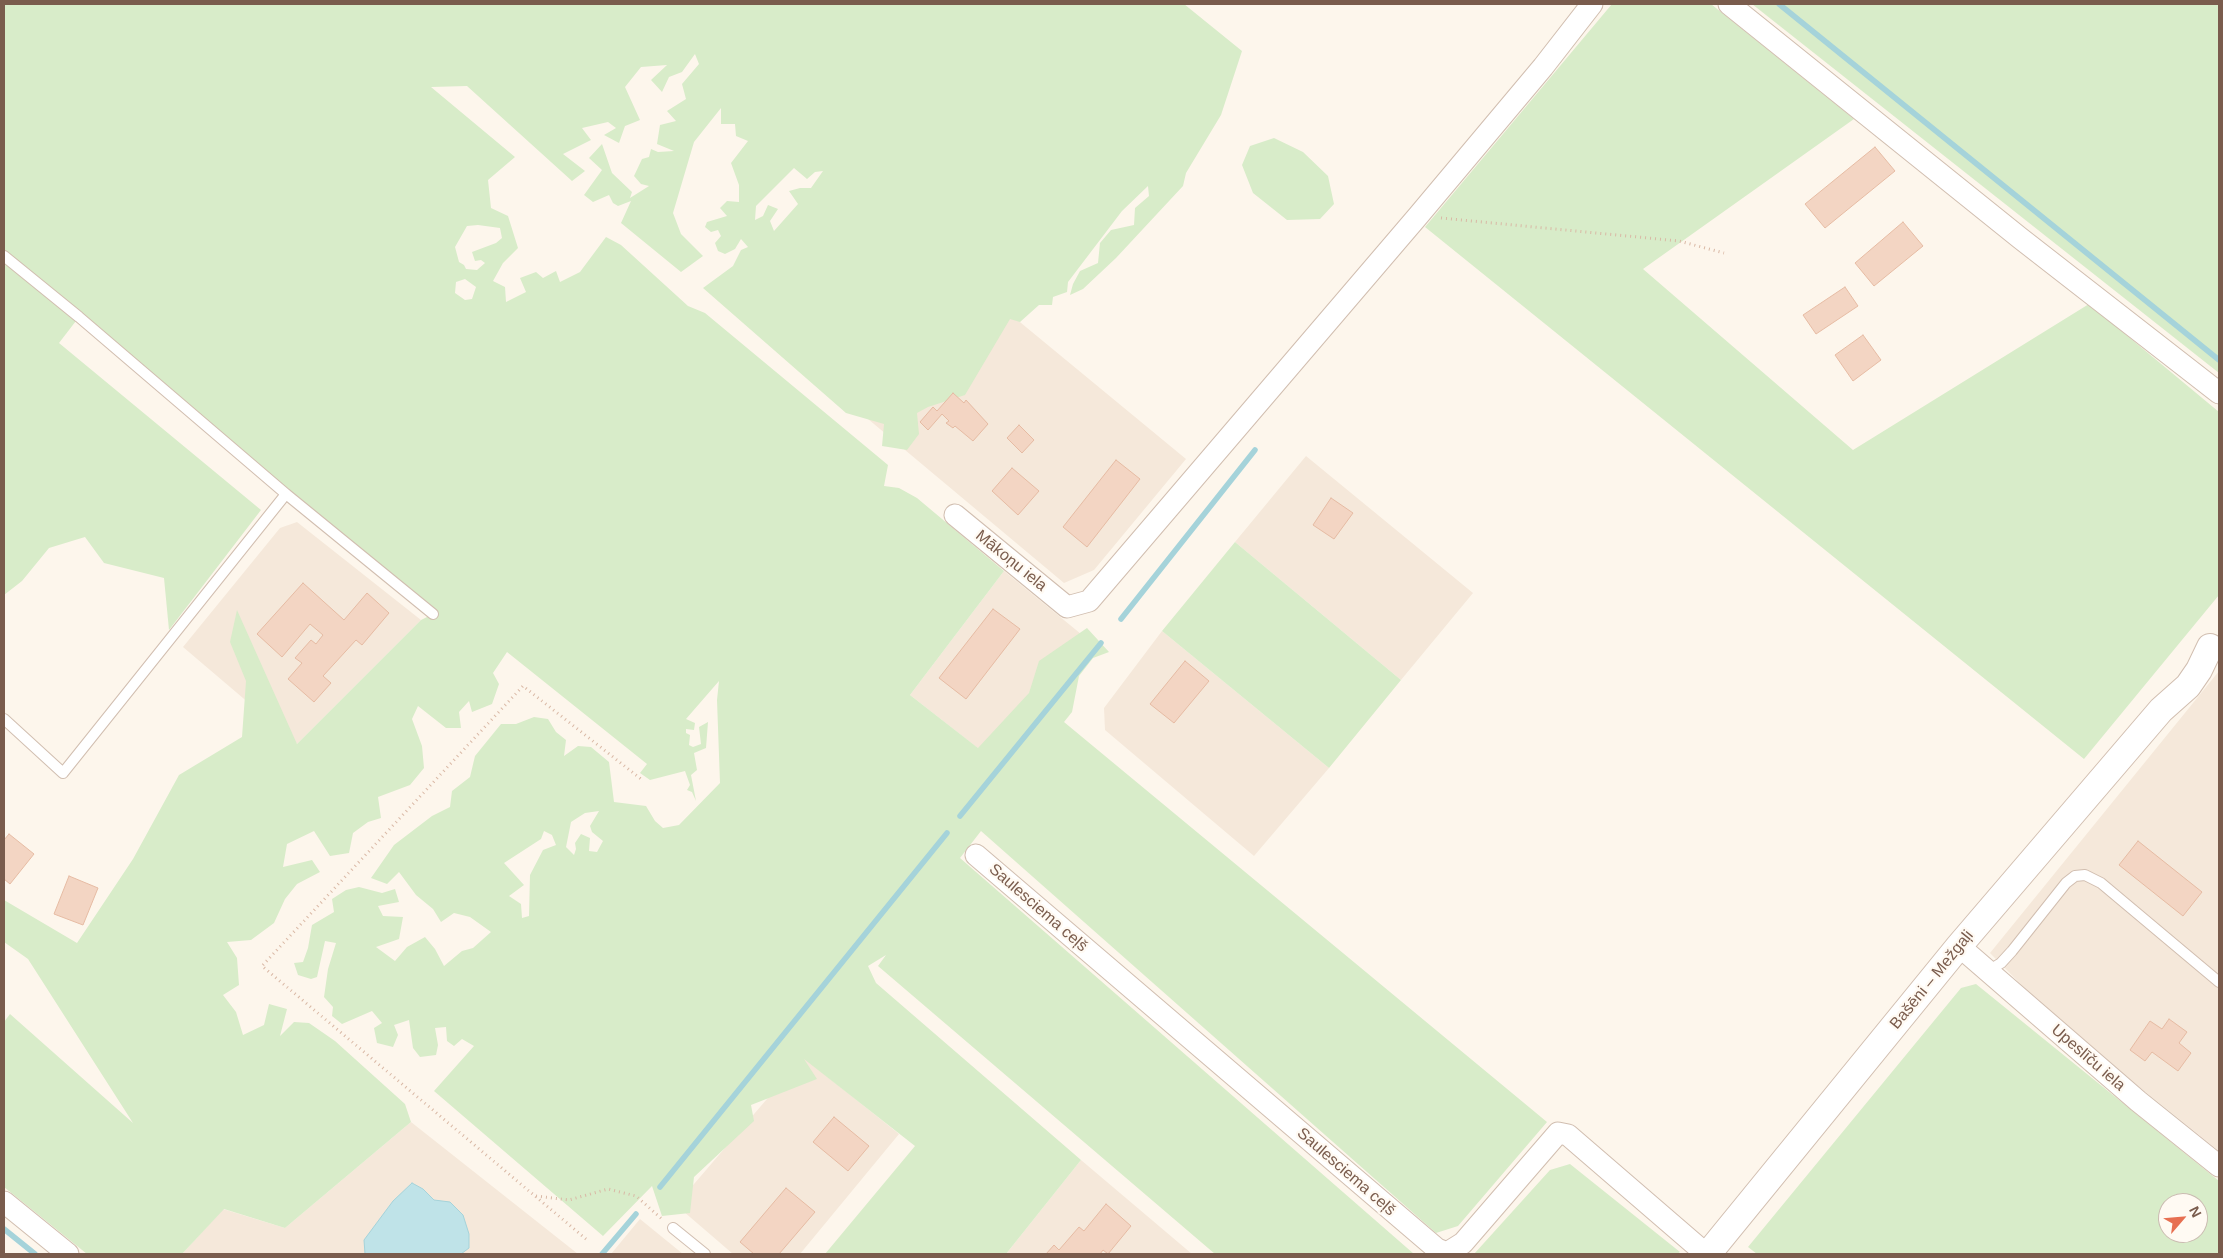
<!DOCTYPE html>
<html>
<head>
<meta charset="utf-8">
<style>
  body { margin:0 }
  #map { position:relative; width:2223px; height:1258px; overflow:hidden; background:#fdf6ec; font-family:Arial,sans-serif }
  canvas { display:block }
  .frame { position:absolute; inset:0; border:5px solid #7a5c4d; pointer-events:none }
  .north { position:absolute; left:2158px; top:1193px; width:50px; height:50px; box-sizing:border-box; background:#fffaf3; border:1px solid #cabbb1; border-radius:50%; rotate:63deg; font-size:14px; font-weight:700; line-height:20px; text-align:center; color:#7a5c4d }
  .north::after { content:''; display:block; margin:auto; width:18px; height:22px; background:#e76f51; clip-path:polygon(50% 0,100% 100%,50% 72%,0 100%) }
</style>
</head>
<body>
<div id="map">
<canvas width="2223" height="1258"></canvas>
<div class="frame"></div>
<div class="north">N</div>
</div>
<script>
const c = document.querySelector('canvas').getContext('2d');
c.lineJoin = 'round';
function paint(path, color) { c.fillStyle = color; c.fill(path, 'evenodd'); }
const toPath = rows => new Path2D(rows.map(r => 'M' + r).join(''));
function strokePath(path, color, width, dash) { c.strokeStyle = color; c.lineWidth = width; c.lineCap = dash ? 'butt' : 'round'; c.setLineDash(dash || []); c.stroke(path); }
function label(font, color, halo, rows, align = 'center') {
  c.font = font + ' Arial,sans-serif'; c.lineWidth = 4.5; c.setLineDash([]); c.textBaseline = 'middle'; c.strokeStyle = halo; c.fillStyle = color; for (const [text, x, y, turn = 0] of rows) {
    c.save(); c.translate(x, y); c.rotate((+turn || 0) * Math.PI / 180); c.textAlign = isNaN(turn) ? turn : align; if (halo) c.strokeText(text, 0, 0); c.fillText(text, 0, 0); c.restore();
  }
}
paint(toPath([
  [975,285,1186,459,1094,570,1064,583,868,419],
  [1306,456,1473,593,1401,680,1235,542],
  [297,522,421,620,297,744,183,647,280,528],
  [1004,571,1092,643,993,760,910,695],
  [1162,631,1329,768,1254,856,1105,730,1104,708],
  [2219,671,2219,1151,2057,1021,1990,953],
  [803,1057,899,1134,800,1254,733,1254,676,1205],
  [411,1122,578,1254,182,1254,223,1209,285,1228],
  [1081,1160,1192,1254,1006,1254],
  [640,1219,683,1254,611,1254]
]), '#f5e8da');
paint(toPath([
  [4,4,1184,4,1242,51,1221,115,1186,173,1183,186,1116,258,1083,289,1070,295,1073,284,1080,271,1098,263,1100,243,1111,230,1134,225,1135,208,1149,196,1148,186,1122,211,1068,282,1067,292,1053,297,1052,305,1039,305,1020,322,1010,319,965,395,928,407,917,413,919,434,907,450,882,446,884,424,846,413,703,288,733,266,741,250,748,247,741,239,735,249,725,254,718,251,715,243,721,236,718,230,711,232,705,227,707,222,727,216,720,208,727,201,739,202,739,185,731,163,748,141,736,136,735,124,721,124,721,108,694,142,673,213,681,234,703,256,681,272,621,223,631,201,618,206,613,203,609,195,593,202,584,195,602,170,589,158,602,144,612,173,632,192,630,198,649,186,641,184,634,176,642,159,649,157,651,149,658,152,674,151,657,144,660,125,676,121,667,111,686,99,682,84,699,64,695,54,682,72,669,77,662,92,651,80,667,65,641,67,625,87,640,120,625,126,619,143,604,135,616,128,608,122,582,128,591,140,563,154,585,171,572,181,467,86,431,87,515,157,488,180,491,208,508,216,518,248,503,263,493,281,505,287,506,302,526,292,520,278,536,272,543,278,556,271,560,282,580,272,606,237,621,245,688,306,705,313,888,465,884,486,899,488,917,498,1004,571,910,695,978,748,1029,693,1039,661,1087,628,1109,652,1093,658,1079,676,1072,712,1064,722,1547,1122,1458,1226,1436,1233,981,831,960,858,1414,1254,1215,1254,878,966,886,955,868,966,876,983,1081,1160,1006,1254,825,1254,915,1146,804,1059,817,1079,751,1105,754,1121,694,1177,690,1213,662,1216,652,1186,603,1236,434,1091,474,1046,462,1039,454,1046,447,1041,446,1027,435,1028,438,1045,436,1055,420,1057,413,1048,409,1020,394,1025,398,1035,393,1047,377,1043,374,1028,382,1023,372,1011,342,1024,332,1016,333,1007,324,997,328,969,336,943,325,941,317,977,311,979,298,975,294,963,303,962,308,948,312,925,334,912,332,899,346,890,359,887,382,893,395,889,399,902,378,906,383,916,403,917,399,939,376,947,395,961,407,947,425,937,435,949,444,966,462,951,473,948,491,932,470,917,454,913,441,922,433,909,416,895,399,872,387,884,371,878,394,845,432,816,450,807,452,791,470,777,475,756,501,724,516,724,534,717,548,719,556,732,566,740,564,756,578,746,591,747,609,762,614,802,646,806,655,821,663,828,679,825,720,783,717,700,719,681,686,719,695,723,694,730,686,729,686,733,690,735,689,745,693,747,701,744,699,727,708,722,706,748,694,753,697,770,691,775,696,801,692,792,687,790,690,785,685,771,650,780,640,773,647,764,507,652,493,673,499,684,492,704,472,712,469,701,459,712,461,728,446,728,418,706,412,719,422,746,424,768,410,785,378,797,381,818,368,822,353,833,349,853,330,856,314,831,287,844,283,867,312,860,320,872,297,884,285,899,274,923,251,940,227,942,237,958,239,985,223,995,236,1012,243,1035,264,1025,269,1004,287,1009,280,1036,294,1022,309,1023,335,1041,405,1104,411,1122,285,1228,224,1209,182,1254,87,1254,4,1187,4,1022,10,1014,133,1123,28,959,4,942,4,900,77,943,133,859,179,775,242,737,246,681,230,642,237,610,297,744,421,620,433,614,79,317,59,343,261,510,169,630,164,578,104,563,85,537,49,548,22,581,4,595],
  [794,168,807,179,815,172,823,171,811,188,800,188,789,191,798,204,774,231,770,221,778,209,768,205,763,216,755,220,756,206],
  [478,225,500,228,502,238,496,243,472,252,475,261,481,260,485,263,477,270,466,269,464,265,459,262,455,247,467,226],
  [465,279,476,287,472,299,465,300,455,293,456,282],
  [599,811,590,826,592,832,603,841,597,852,589,851,590,838,581,834,575,843,576,849,574,855,566,847,571,822,585,813],
  [544,831,552,835,556,845,543,850,530,875,529,916,522,918,521,904,509,896,524,885,504,863,541,839],
  [1612,4,1711,4,1854,119,1643,269,1853,450,2089,304,2219,412,2219,595,2084,759,1425,227],
  [1752,4,2219,4,2219,373],
  [1274,138,1303,152,1328,176,1334,204,1320,219,1287,220,1253,193,1242,165,1250,146],
  [1235,542,1401,680,1329,768,1162,631],
  [1976,984,2219,1181,2219,1254,1757,1254,1748,1247,1961,988],
  [2168,1203,2198,1203,2198,1233,2168,1233],
  [1570,1164,1680,1252,1677,1254,1474,1254,1550,1170]
]), '#d8ecc9');
const water = toPath([
  [412,1183,423,1189,434,1200,450,1202,463,1215,469,1234,469,1248,461,1254,365,1254,364,1240,393,1201,412,1183]
]);
paint(water, '#bfe3e8');
strokePath(water, '#a5d3da', 1);
strokePath(toPath([
  [1779,4,2219,360],
  [1121,619,1255,450],
  [960,816,1101,643],
  [660,1187,947,833],
  [4,1229,35,1254],
  [602,1254,636,1214]
]), '#a5d3da', 5.5);
const building = toPath([
  [1875,147,1895,171,1825,228,1805,204,1875,147],
  [1903,222,1923,246,1874,286,1855,263,1903,222],
  [1845,287,1858,306,1816,334,1803,315,1845,287],
  [1863,335,1881,360,1853,381,1835,355,1863,335],
  [953,393,964,403,966,400,988,424,973,441,955,426,953,428,946,423,949,421,942,414,928,430,920,422,933,407,937,411,953,393],
  [1019,425,1034,440,1022,453,1007,438,1019,425],
  [1116,460,1140,479,1087,547,1063,527,1116,460],
  [1012,468,1039,491,1018,515,992,491,1012,468],
  [1331,498,1353,513,1334,539,1313,525,1331,498],
  [303,583,344,620,367,593,389,613,362,645,356,640,323,676,331,683,314,702,288,679,302,663,295,658,311,640,316,644,323,635,310,624,282,657,257,634,303,583],
  [993,609,1020,629,966,699,939,678,993,609],
  [1185,661,1209,681,1174,723,1150,704,1185,661],
  [9,834,34,854,10,884,4,879,4,840,9,834],
  [2138,841,2202,892,2183,916,2119,865,2138,841],
  [69,876,98,888,83,925,54,914,69,876],
  [2169,1019,2187,1032,2179,1043,2191,1053,2178,1071,2152,1052,2145,1061,2130,1050,2150,1021,2162,1029,2169,1019],
  [834,1117,869,1146,848,1171,813,1142,834,1117],
  [786,1188,815,1212,779,1254,754,1254,740,1242,786,1188],
  [1106,1204,1131,1226,1108,1254,1103,1250,1100,1254,1046,1254,1054,1245,1059,1250,1079,1227,1084,1231,1106,1204]
]);
paint(building, '#f3d5c3');
strokePath(building, '#e6bba3', 1);
const service = toPath([
  [4,256,79,317,286,494,433,614],
  [4,719,63,773,286,494],
  [1988,971,2001,963,2012,951,2066,883,2075,876,2085,875,2101,883,2219,982],
  [673,1228,705,1254]
]);
const minor = toPath([
  [1729,4,2020,238,2219,393],
  [955,515,1067,607,1089,601,1418,216,1543,67,1592,4],
  [976,855,1437,1249,1447,1253,1463,1243,1558,1133,1568,1135,1706,1254],
  [1959,946,2138,1101,2219,1166],
  [4,1202,68,1254]
]);
const tertiary = toPath([
  [1708,1254,1959,946,2161,710,2188,686,2199,670,2210,647]
]);
strokePath(service, '#d1beb0', 12);
strokePath(minor, '#d1beb0', 23);
strokePath(tertiary, '#d1beb0', 28);
strokePath(toPath([
  [1441,218,1679,241,1724,253],
  [536,1196,569,1200,608,1189,636,1196,663,1220],
  [586,1239,262,966,523,686,641,779]
]), '#d9b8a5', 3, [1, 4]);
strokePath(service, '#fff', 10);
strokePath(minor, '#fff', 21);
strokePath(tertiary, '#fff', 26);
label('16px', '#7a5c4d', '#fffaf3', [
  ["Mākoņu iela",1011,561,39],
  ["Saulesciema ceļš",1038,908,41],
  ["Bašēni – Mežgaļi",1932,980,-51],
  ["Upeslīču iela",2088,1058,41],
  ["Saulesciema ceļš",1346,1172,41]
]);
</script>
</body>
</html>
